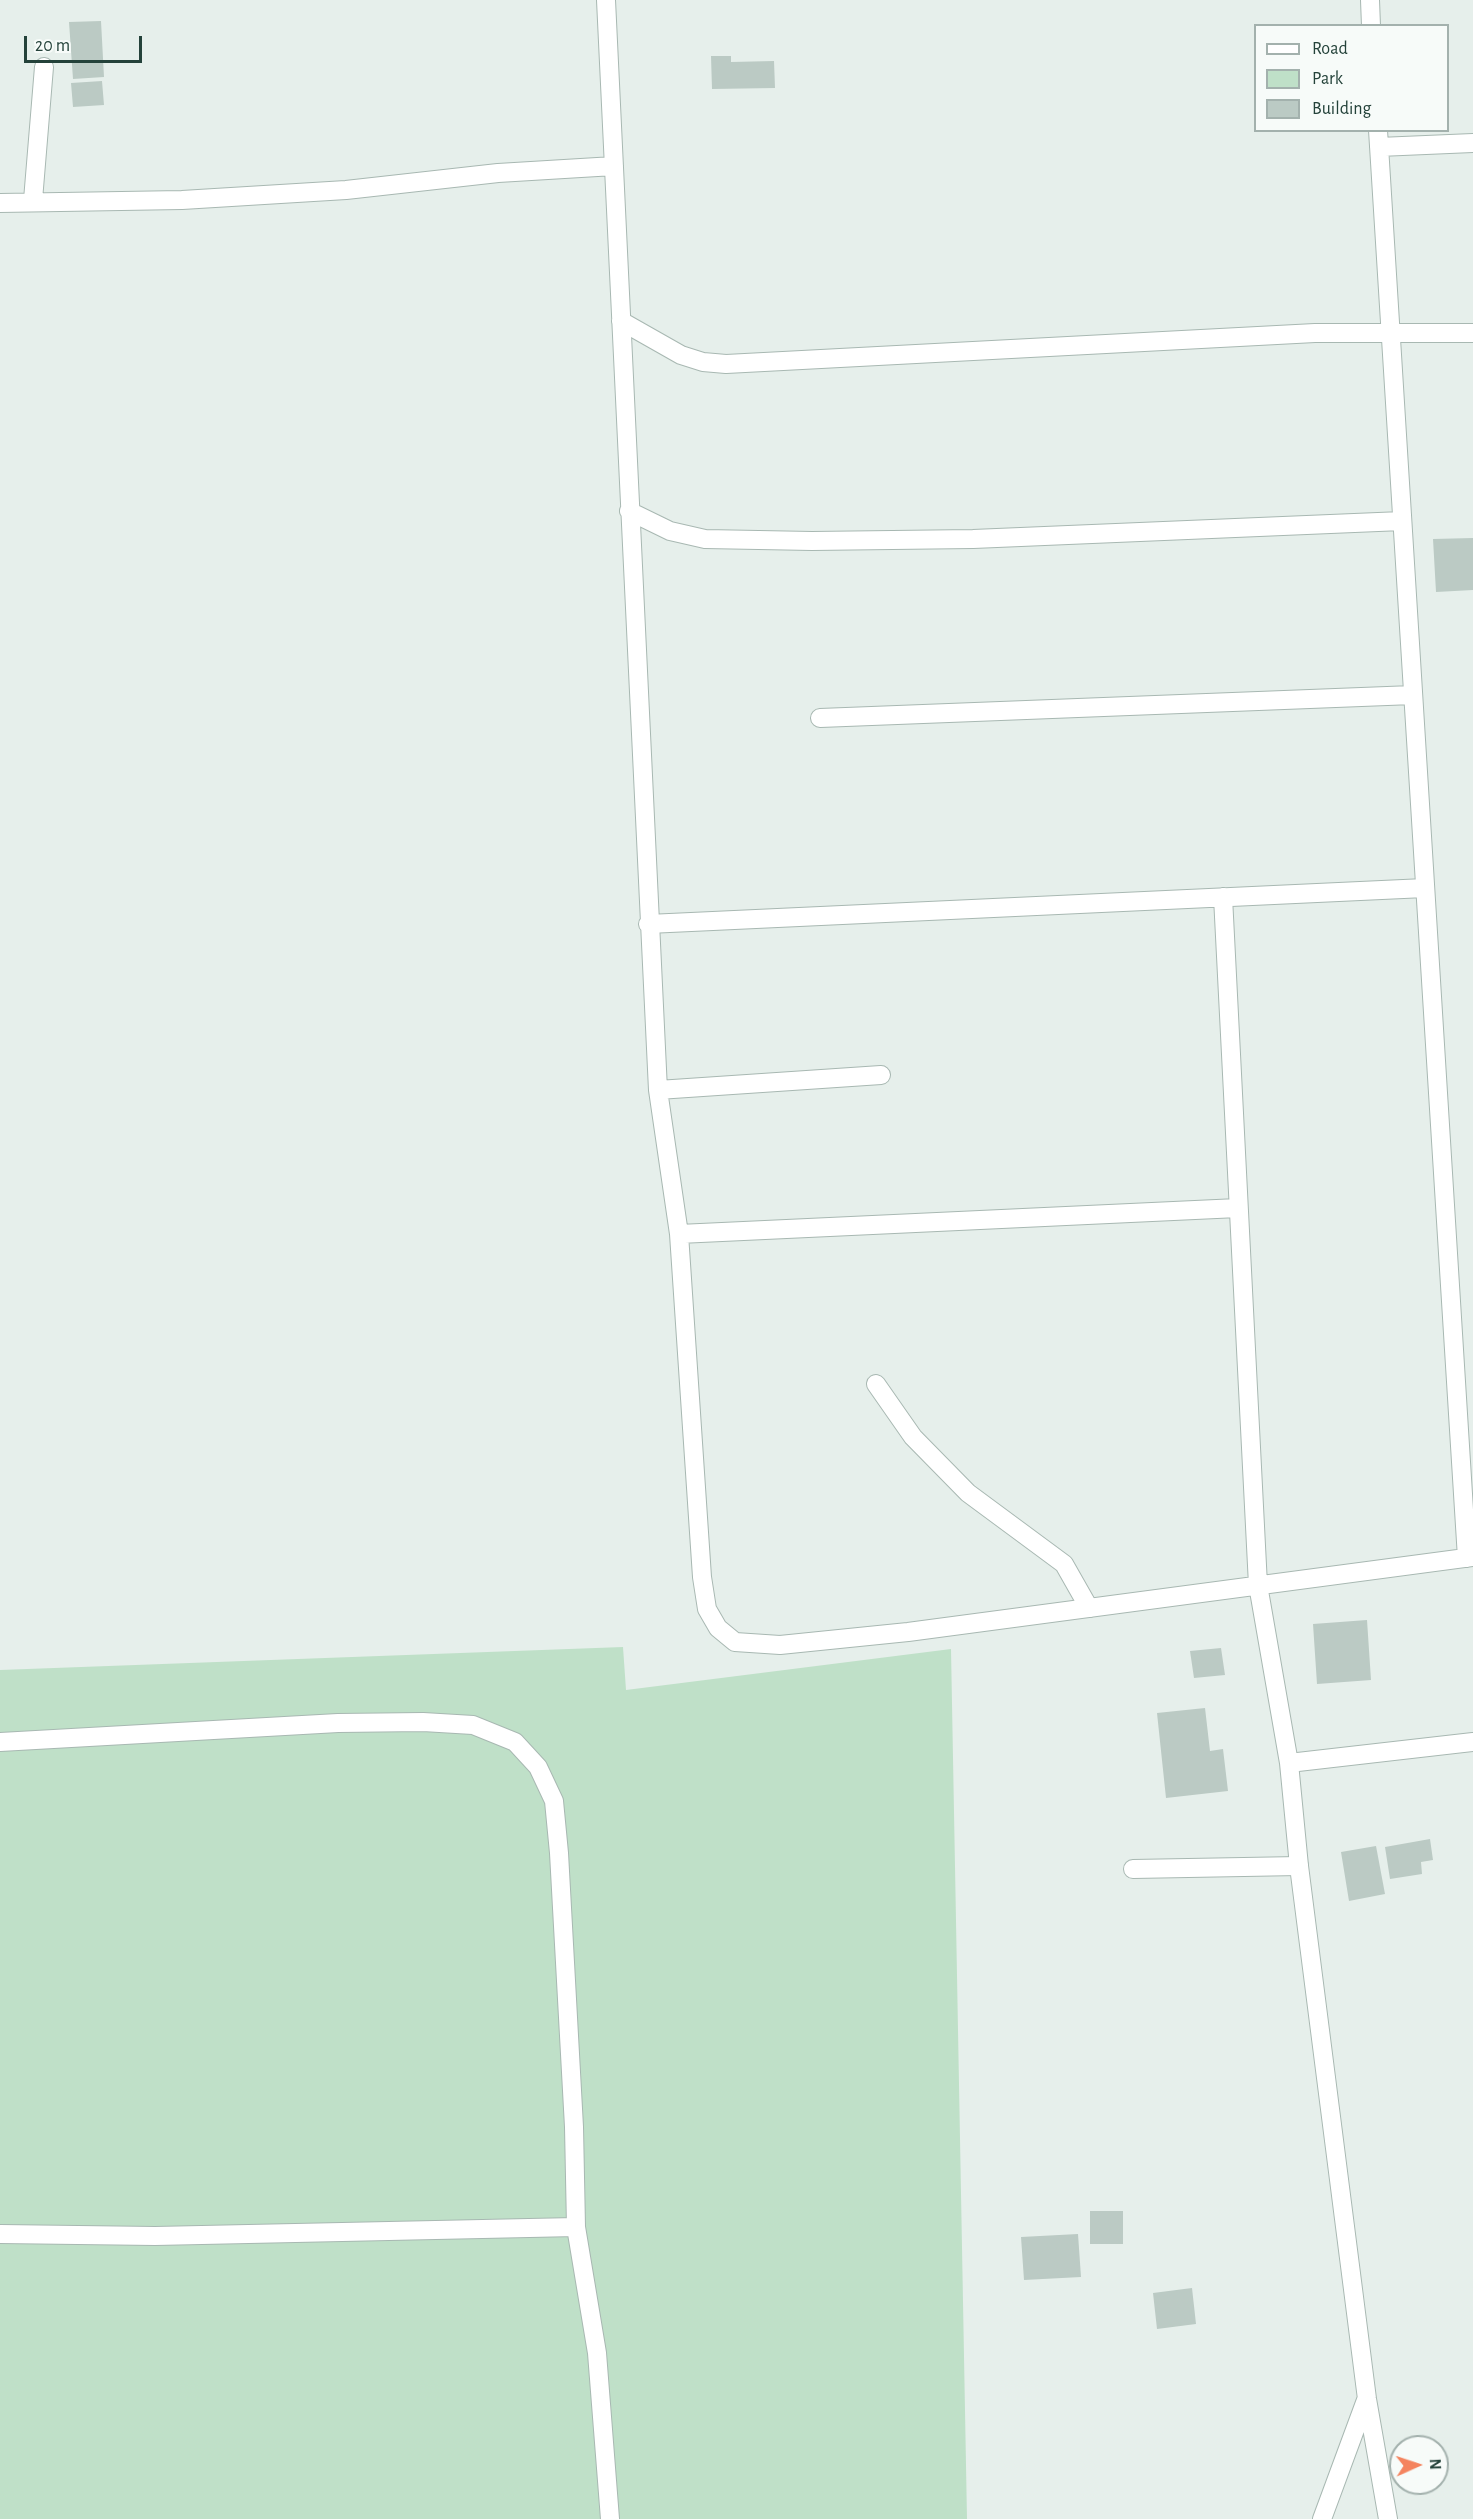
<!DOCTYPE html>
<html>
<head>
<meta charset="utf-8">
<style>
  body { margin:0 }
  #map { position:relative; width:1473px; height:2519px; overflow:hidden; background:#e6efeb; font-family:"Alegreya Sans",sans-serif }
  canvas { display:block }
  .legend { position:absolute; left:1254px; top:24px; width:195px; height:108px; box-sizing:border-box; background:#f7fbf9; border:2px solid #a3b1ad; margin:0; padding:8px 10px; list-style:none; font-size:18px; color:#24423a }
  .legend li { display:flex; align-items:center; gap:12px; height:30px }
  .legend b { width:30px; border:2px solid #a3b1ad }
  .north { position:absolute; left:1389px; top:2435px; width:60px; height:60px; box-sizing:border-box; background:#f7fbf9; border:2px solid #a3b1ad; border-radius:50%; rotate:87deg; font-size:16px; font-weight:700; line-height:24px; text-align:center; color:#24423a }
  .north::after { content:''; display:block; margin:auto; width:21px; height:27px; background:#f4845f; clip-path:polygon(50% 0,100% 100%,50% 72%,0 100%) }
  .scale { position:absolute; left:24px; top:36px; width:118px; height:27px; box-sizing:border-box; border:3px solid #24423a; border-top:0; padding-left:8px; font-size:18px; line-height:21px; white-space:nowrap; color:#24423a; -webkit-text-stroke:4px #f7fbf9; paint-order:stroke }
</style>
</head>
<body>
<div id="map">
<canvas width="1473" height="2519"></canvas>
<ul class="legend">
<li><b style="height:8px;background:#fff"></b>Road</li>
<li><b style="height:16px;background:#bfe0c8"></b>Park</li>
<li><b style="height:16px;background:#bbcac4"></b>Building</li>
</ul>
<div class="north">N</div>
<div class="scale">20 m</div>
</div>
<script>
const c = document.querySelector('canvas').getContext('2d');
c.lineJoin = 'round';
function paint(path, color) { c.fillStyle = color; c.fill(path, 'evenodd'); }
const toPath = rows => new Path2D(rows.map(r => 'M' + r).join(''));
function strokePath(path, color, width, dash) { c.strokeStyle = color; c.lineWidth = width; c.lineCap = dash ? 'butt' : 'round'; c.setLineDash(dash || []); c.stroke(path); }
paint(toPath([
  [623,1647,626,1690,951,1649,967,2519,0,2519,0,1670]
]), '#bfe0c8');
paint(toPath([
  [101,21,104,77,73,79,69,22],
  [711,56,731,56,731,62,774,61,775,88,712,89],
  [102,81,104,105,73,107,71,83],
  [1473,538,1473,590,1436,592,1433,539],
  [1367,1620,1371,1680,1317,1684,1313,1624],
  [1221,1648,1225,1675,1194,1678,1190,1651],
  [1205,1708,1210,1751,1223,1749,1228,1791,1166,1798,1157,1713],
  [1430,1839,1433,1860,1421,1862,1422,1874,1390,1879,1385,1847],
  [1376,1846,1385,1894,1349,1901,1341,1852],
  [1090,2211,1123,2211,1123,2244,1090,2244],
  [1078,2234,1081,2277,1024,2280,1021,2237],
  [1192,2288,1196,2324,1157,2329,1153,2293]
]), '#bbcac4');
const service = toPath([
  [876,1384,913,1437,968,1493,1064,1564,1089,1608],
  [0,1742,338,1723,423,1722,473,1725,515,1742,538,1767,554,1801,559,1853,574,2127,576,2227,155,2236,0,2234],
  [1133,1869,1299,1866],
  [576,2227,597,2353,610,2519]
]);
const minor = toPath([
  [606,0,658,1090,679,1234,702,1577,707,1609,718,1628,735,1642,780,1645,908,1632,1473,1557],
  [1370,0,1371,26],
  [1378,130,1467,1558],
  [1379,147,1473,143],
  [33,200,44,67],
  [0,203,182,200,346,190,498,173,614,166],
  [621,321,681,355,703,362,726,364,1315,333,1473,333],
  [629,511,670,531,705,539,812,541,973,539,1402,521],
  [820,718,1413,695],
  [1223,897,1258,1585,1289,1763,1299,1866,1367,2399,1388,2519],
  [648,924,1425,888],
  [658,1090,881,1075],
  [679,1234,1238,1208],
  [1289,1763,1473,1742],
  [1322,2519,1366,2400]
]);
strokePath(service, '#a8b8b2', 20);
strokePath(minor, '#a8b8b2', 20);
strokePath(service, '#fff', 18);
strokePath(minor, '#fff', 18);
</script>
</body>
</html>
